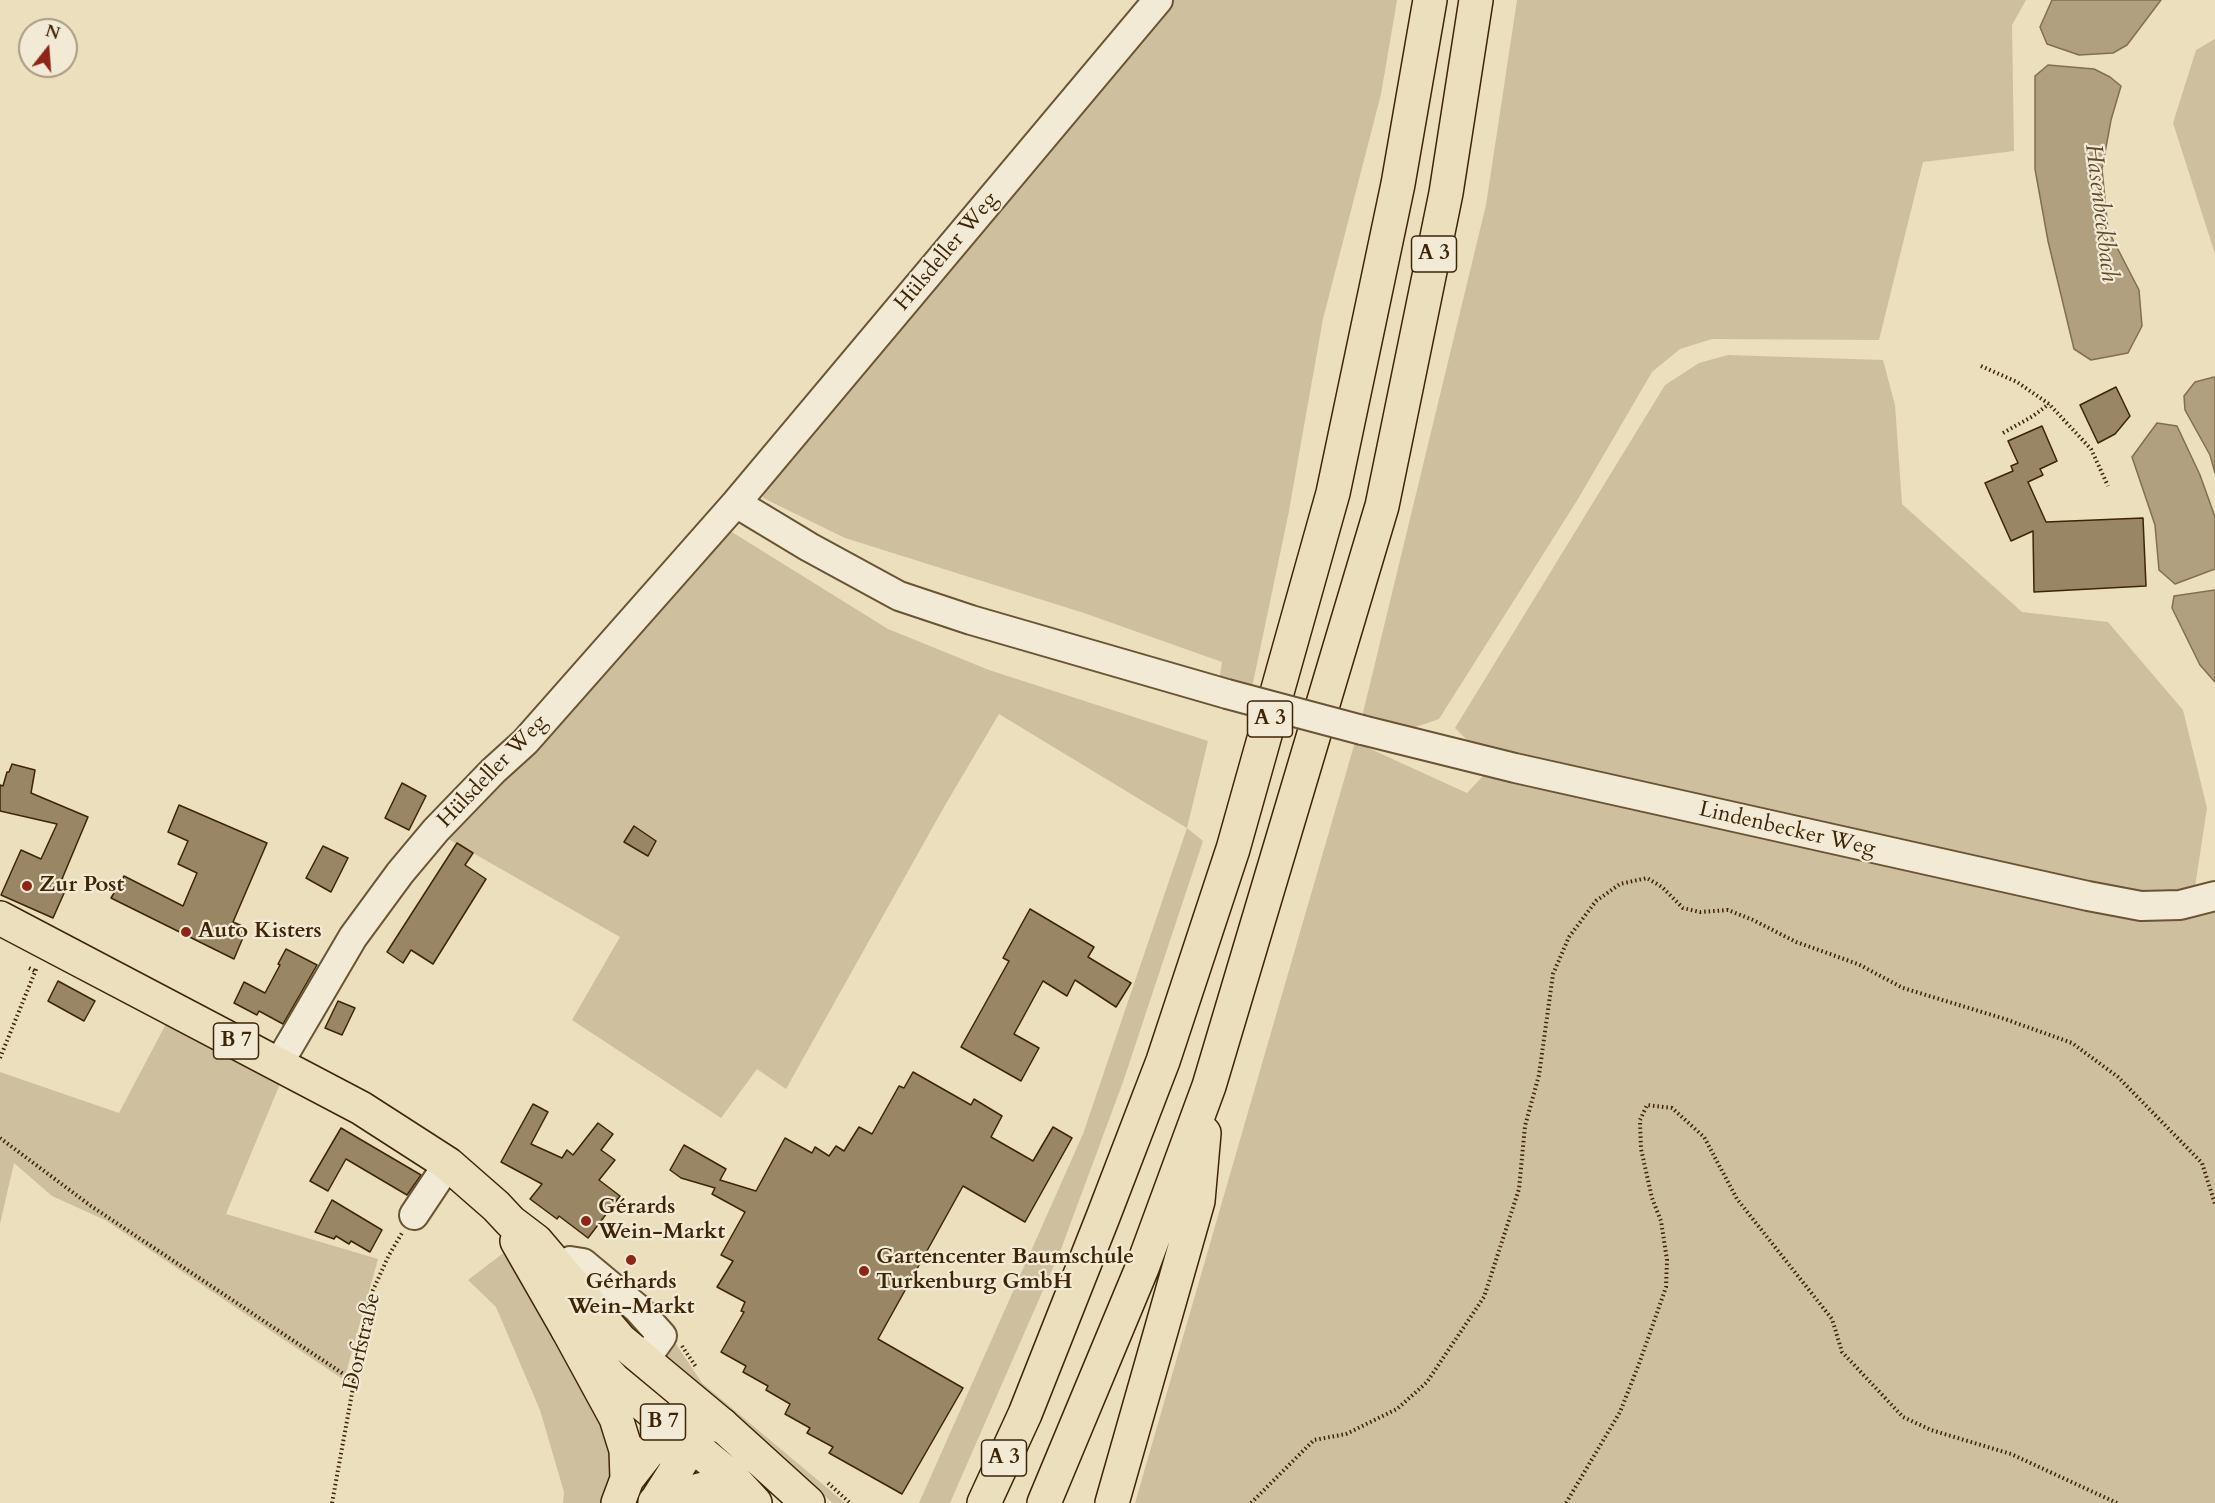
<!DOCTYPE html>
<html>
<head>
<meta charset="utf-8">
<style>
  body { margin:0 }
  #map { position:relative; width:2215px; height:1503px; overflow:hidden; background:#ebdfbe; font-family:Cardo,serif }
  canvas { display:block }
  .north { position:absolute; left:18px; top:18px; width:60px; height:60px; box-sizing:border-box; background:#f2ead5; border:2px solid #aa9b82; border-radius:50%; rotate:17deg; font-size:16px; font-weight:700; line-height:24px; text-align:center; color:#3e2505 }
  .north::after { content:''; display:block; margin:auto; width:21px; height:27px; background:#8f2418; clip-path:polygon(50% 0,100% 100%,50% 72%,0 100%) }
</style>
</head>
<body>
<div id="map">
<canvas width="2215" height="1503"></canvas>
<div class="north">N</div>
</div>
<script>
const c = document.querySelector('canvas').getContext('2d');
c.lineJoin = 'round';
function paint(path, color) { c.fillStyle = color; c.fill(path, 'evenodd'); }
const toPath = rows => new Path2D(rows.map(r => 'M' + r).join(''));
function strokePath(path, color, width, dash) { c.strokeStyle = color; c.lineWidth = width; c.lineCap = dash ? 'butt' : 'round'; c.setLineDash(dash || []); c.stroke(path); }
function label(font, color, halo, rows, align = 'center') {
  c.font = font + ' Cardo,serif'; c.lineWidth = 4.5; c.setLineDash([]); c.textBaseline = 'middle'; c.strokeStyle = halo; c.fillStyle = color; for (const [text, x, y, turn = 0] of rows) {
    c.save(); c.translate(x, y); c.rotate((+turn || 0) * Math.PI / 180); c.textAlign = isNaN(turn) ? turn : align; if (halo) c.strokeText(text, 0, 0); c.fillText(text, 0, 0); c.restore();
  }
}
paint(toPath([
  [1170,0,1397,0,1381,94,1323,319,1288,516,1250,697,1219,682,1222,662,1084,613,845,538,763,498,765,480],
  [1517,0,2026,0,2012,25,2014,151,1923,162,1879,340,1712,339,1680,349,1652,372,1578,499,1439,719,1404,731,1362,717,1486,205],
  [2215,39,2215,254,2173,123,2196,50],
  [1728,355,1883,360,1895,405,1902,504,2022,612,2108,622,2183,710,2207,808,2194,893,2095,891,1477,750,1455,728,1665,385,1699,363],
  [727,529,888,629,989,670,1208,741,1187,828,1203,841,1123,1082,1061,1249,950,1503,919,1503,1083,1134,1187,828,999,714,944,807,786,1089,757,1069,721,1118,572,1020,620,937,445,837],
  [1355,742,1467,793,1483,776,2091,912,2191,917,2215,912,2215,1503,1135,1503],
  [168,1020,282,1079,226,1214,378,1259,344,1380,105,1220,52,1196,14,1163,0,1224,0,1072,119,1113],
  [506,1251,618,1448,608,1503,563,1503,564,1492,540,1410,496,1307,468,1280],
  [674,1341,702,1383,845,1503,833,1503,667,1362,664,1356]
]), '#cebf9f');
const water = toPath([
  [2052,0,2161,0,2127,45,2113,53,2079,55,2047,44,2040,27,2052,0],
  [2048,65,2094,69,2110,77,2121,86,2111,120,2102,169,2108,230,2139,290,2142,326,2128,353,2091,360,2074,349,2048,241,2035,169,2035,76,2048,65],
  [2214,377,2215,379,2215,473,2210,455,2185,410,2184,396,2195,382,2214,377],
  [2157,423,2177,426,2200,475,2215,517,2215,569,2175,584,2159,570,2155,525,2132,457,2157,423],
  [2215,590,2215,682,2200,665,2172,608,2174,596,2215,590]
]);
paint(water, '#b0a07f');
strokePath(water, '#826f4e', 1.5);
const building = toPath([
  [2116,387,2130,416,2115,434,2098,443,2080,405,2116,387],
  [2042,426,2057,461,2040,469,2043,475,2028,482,2046,522,2143,518,2146,586,2034,592,2033,531,2011,541,1985,483,2013,471,2011,466,2018,463,2008,441,2042,426],
  [12,764,35,770,31,793,88,817,62,879,69,882,53,918,1,895,21,850,41,859,57,824,0,811,0,785,3,786,7,772,9,772,12,764],
  [402,783,426,796,409,830,385,818,402,783],
  [179,805,267,843,233,922,247,928,234,959,111,898,124,876,183,906,197,873,178,864,188,841,168,832,179,805],
  [634,826,656,841,648,856,624,842,634,826],
  [457,843,473,853,465,865,486,879,433,964,411,950,403,963,387,952,457,843],
  [323,846,348,858,331,892,306,878,323,846],
  [1030,909,1094,947,1088,957,1131,983,1116,1007,1075,980,1067,996,1043,981,1014,1034,1039,1048,1021,1081,961,1047,1009,961,1003,958,1030,909],
  [286,949,317,965,283,1024,259,1011,257,1015,234,1003,244,982,265,993,280,965,278,964,286,949],
  [58,981,95,1001,84,1021,48,1001,58,981],
  [338,1001,355,1008,342,1035,325,1028,338,1001],
  [913,1072,971,1105,974,1099,1002,1116,991,1137,1033,1161,1053,1127,1072,1138,1025,1222,963,1186,878,1339,963,1388,902,1494,829,1453,833,1447,807,1433,810,1428,785,1414,790,1404,766,1390,768,1386,743,1372,746,1366,721,1352,744,1312,741,1311,745,1302,717,1287,733,1261,721,1255,745,1212,712,1194,715,1188,681,1178,670,1170,684,1145,726,1169,720,1180,756,1191,785,1138,812,1153,815,1147,829,1156,836,1146,844,1151,859,1127,872,1134,899,1086,904,1088,913,1072],
  [533,1104,548,1112,531,1144,562,1158,567,1150,573,1155,598,1123,613,1134,601,1150,615,1160,599,1180,620,1196,588,1238,559,1216,557,1219,530,1199,542,1184,501,1162,533,1104],
  [341,1128,421,1175,407,1195,346,1159,328,1191,310,1181,341,1128],
  [332,1200,382,1230,370,1252,351,1241,349,1244,336,1236,334,1239,315,1232,332,1200]
]);
paint(building, '#988665');
strokePath(building, '#3e2505', 1.5);
const minor = toPath([
  [736,503,809,547,899,596,971,620,1227,694],
  [1362,730,1515,768,2088,896,2141,906,2180,905,2215,896],
  [279,1063,353,937,400,873,436,830,493,771,525,742,736,503,1158,0],
  [414,1215,448,1164],
  [549,1284,555,1273,563,1264,570,1261,583,1263,637,1308,662,1336,644,1361]
]);
const major = toPath([
  [0,918,361,1108,448,1164,496,1206,511,1222,536,1241,620,1340,722,1425,808,1503],
  [517,1241,568,1330,614,1380,732,1478,755,1503]
]);
const highway = toPath([
  [568,1330,616,1418,626,1450,627,1479],
  [655,1502,711,1487,745,1494],
  [618,1503,627,1479,648,1452,676,1432,690,1425,722,1425],
  [655,1503,688,1451,690,1443,688,1408,684,1394],
  [984,1503,1025,1414,1103,1217,1163,1061,1233,849,1333,493,1398,184,1430,0],
  [1044,1503,1142,1268,1209,1086,1382,506,1446,193,1476,0],
  [1112,1503,1198,1201,1204,1133]
]);
strokePath(minor, '#695433', 32);
strokePath(major, '#3e2505', 36);
strokePath(highway, '#3e2505', 36);
strokePath(toPath([
  [1981,366,2017,382,2049,404,2091,449,2108,486],
  [2003,433,2033,416,2049,404],
  [29,968,35,971],
  [0,1058,37,967],
  [0,1138,91,1206,354,1381],
  [682,1346,696,1367],
  [828,1483,850,1503],
  [332,1503,367,1311,373,1290,389,1255,402,1233],
  [1251,1503,1314,1440,1346,1434,1397,1409,1427,1382,1484,1297,1519,1189,1525,1126,1539,1075,1553,974,1569,937,1596,901,1620,884,1647,878,1662,887,1683,908,1700,912,1728,910,1753,920,1796,942,1858,964,1903,988,2005,1019,2072,1043,2118,1077,2202,1163,2215,1204],
  [1566,1503,1620,1412,1639,1364,1666,1287,1667,1260,1661,1221,1652,1198,1641,1149,1640,1120,1647,1105,1672,1108,1704,1137,1737,1199,1832,1319,1842,1352,1903,1417,1931,1430,2011,1454,2117,1503]
]), '#3e2505', 4, [1.5, 3]);
strokePath(minor, '#f2ead5', 28);
strokePath(major, '#ebdfbe', 33);
strokePath(highway, '#ebdfbe', 33);
const minorBridge = toPath([
  [1227,694,1362,730]
]);
strokePath(minorBridge, '#695433', 32, []);
strokePath(minorBridge, '#f2ead5', 28);
for (const [x, y, r, color] of [
  [27,886,6,"#8f2418"],
  [186,932,6,"#8f2418"],
  [586,1221,6,"#8f2418"],
  [631,1260,6,"#8f2418"],
  [864,1271,6,"#8f2418"]
]) { const dot = new Path2D(); dot.arc(x, y, r, 0, 2 * Math.PI); c.fillStyle = color; c.fill(dot); strokePath(dot, '#f2ead5', 2); }
for (const [x, y, w] of [
  [1434,254,45],
  [1270,719,45],
  [236,1041,45],
  [663,1422,45],
  [1004,1458,45]
]) { const box = new Path2D(); box.roundRect(x - w / 2, y - 18, w, 36, 4.5); c.fillStyle = '#f2ead5'; c.fill(box); strokePath(box, '#3e2505', 1.5); }
label('bold 21px', '#3e2505', null, [
  ["A 3",1434,254],
  ["A 3",1270,719],
  ["B 7",236,1041],
  ["B 7",663,1422],
  ["A 3",1004,1458]
]);
label('22px', '#3e2505', '#f2ead5', [
  ["Hülsdeller Weg",947,252,-50],
  ["Hülsdeller Weg",493,772,-46],
  ["Lindenbecker Weg",1787,830,13],
  ["Dorfstraße",363,1342,-77]
]);
label('bold 22px', '#3e2505', '#f2ead5', [
  ["Zur Post",39,886],
  ["Auto Kisters",198,932],
  ["Gérards",598,1208],
  ["Wein-Markt",598,1233],
  ["Gartencenter Baumschule",876,1258],
  ["Turkenburg GmbH",876,1283],
  ["Gérhards",631,1283,"center"],
  ["Wein-Markt",631,1308,"center"]
], 'left');
label('italic 24px', '#604a2a', '#f2ead5', [
  ["Hasenbeckbach",2100,213,83]
]);
</script>
</body>
</html>
